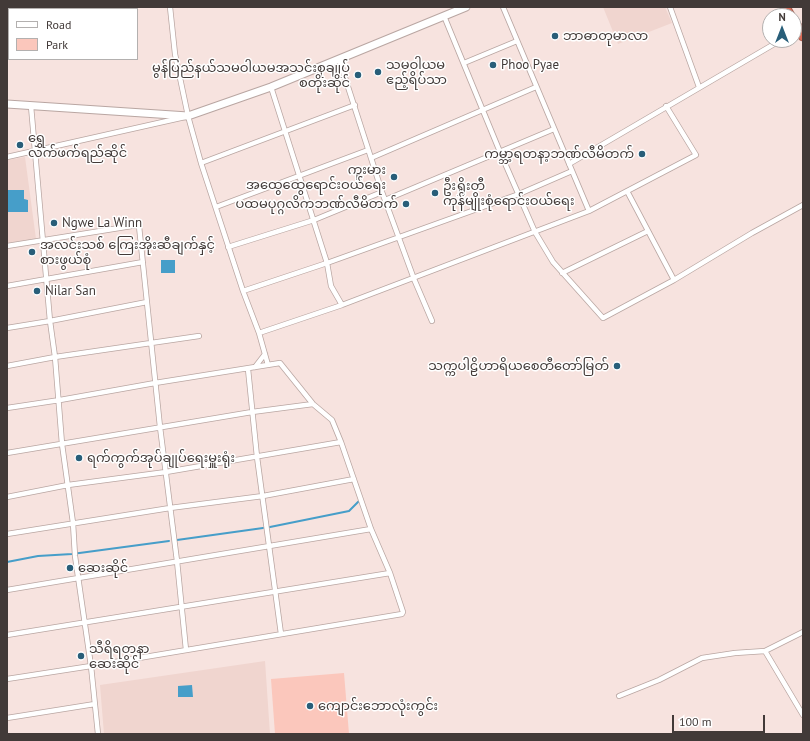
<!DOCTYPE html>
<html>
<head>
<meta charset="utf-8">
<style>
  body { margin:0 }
  #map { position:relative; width:810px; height:741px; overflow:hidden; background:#f7e3df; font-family:"PT Sans",sans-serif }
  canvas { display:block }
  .frame { position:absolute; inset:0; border:8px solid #423a38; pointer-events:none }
  .legend { position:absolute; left:8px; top:8px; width:130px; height:52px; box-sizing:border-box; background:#fff; border:1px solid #b3b0af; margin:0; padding:5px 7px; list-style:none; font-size:12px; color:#423a38 }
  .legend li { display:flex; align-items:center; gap:8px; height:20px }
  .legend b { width:20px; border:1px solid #b3b0af }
  .north { position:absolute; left:762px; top:8px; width:40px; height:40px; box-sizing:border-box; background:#fff; border:1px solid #b3b0af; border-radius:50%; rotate:0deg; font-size:11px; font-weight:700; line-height:16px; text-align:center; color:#423a38 }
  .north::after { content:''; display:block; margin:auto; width:14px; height:18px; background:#285e79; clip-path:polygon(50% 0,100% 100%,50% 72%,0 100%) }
  .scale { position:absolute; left:672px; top:715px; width:93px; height:18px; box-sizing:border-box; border:2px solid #423a38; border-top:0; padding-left:5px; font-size:12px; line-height:14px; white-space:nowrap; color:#423a38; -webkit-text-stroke:3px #fff; paint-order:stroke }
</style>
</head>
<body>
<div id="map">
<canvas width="810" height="741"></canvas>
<div class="frame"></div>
<ul class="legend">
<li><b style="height:5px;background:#fff"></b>Road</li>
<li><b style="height:11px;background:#fbc7bc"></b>Park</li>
</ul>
<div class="north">N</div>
<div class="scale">100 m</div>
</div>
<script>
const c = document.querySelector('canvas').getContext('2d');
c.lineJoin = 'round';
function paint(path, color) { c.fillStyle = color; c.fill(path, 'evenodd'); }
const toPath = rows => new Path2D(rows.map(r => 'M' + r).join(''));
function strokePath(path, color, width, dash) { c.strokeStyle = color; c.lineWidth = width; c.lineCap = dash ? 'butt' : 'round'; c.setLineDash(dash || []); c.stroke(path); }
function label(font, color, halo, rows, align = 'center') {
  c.font = font + ' "PT Sans","Noto Sans Myanmar",sans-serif'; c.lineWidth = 3; c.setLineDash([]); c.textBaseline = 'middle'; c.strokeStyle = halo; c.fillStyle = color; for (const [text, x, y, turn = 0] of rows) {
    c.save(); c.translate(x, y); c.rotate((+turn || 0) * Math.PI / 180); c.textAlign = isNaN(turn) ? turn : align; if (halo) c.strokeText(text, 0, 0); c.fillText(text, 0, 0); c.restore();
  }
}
paint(toPath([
  [603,7,665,7,672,23,618,44],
  [25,157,36,239,7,243,7,160],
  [265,661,270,734,104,734,100,685]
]), '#f0d5cf');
paint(toPath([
  [344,673,349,734,275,734,271,679]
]), '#fbc7bc');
paint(toPath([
  [7,190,24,190,24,199,28,200,28,212,7,212],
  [161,260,175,260,175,273,161,273],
  [192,685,193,697,178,697,178,686]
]), '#469ec9');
strokePath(toPath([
  [270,527,349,511,359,501],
  [177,540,263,528],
  [7,562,38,556,72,554,169,541]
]), '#469ec9', 2);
const street = toPath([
  [170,7,175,54,188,116,201,163,243,291,259,333,268,365],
  [503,7,589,211],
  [670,7,699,87],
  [444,16,500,152,535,232,553,262,603,318,674,280,752,233,803,205],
  [339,59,382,192,414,279,432,321],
  [464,63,517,41],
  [271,87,327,263,331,286,342,305],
  [31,106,50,321,55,357,62,444,73,523,75,556,91,666,98,734],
  [7,157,185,117],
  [371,158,536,87],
  [201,163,355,105],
  [569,164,781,40],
  [627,191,674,280],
  [385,200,554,129],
  [216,207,368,150],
  [7,246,138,225,139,226,160,427,177,561,186,650],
  [228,247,314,220,382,192],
  [562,273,648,231],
  [7,286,143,262],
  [243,291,327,263,519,194,572,171],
  [7,328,50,321,147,302],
  [259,333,342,305,589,211,696,155,666,106],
  [7,366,55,357,199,336],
  [255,367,265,354],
  [248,369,257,457,281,634],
  [7,408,60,400,155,383,280,363,313,404,332,420,341,442,371,529,390,573,403,612,402,614,91,666,7,679],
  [7,453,252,412,313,404],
  [7,497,68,485,166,472,341,442],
  [7,534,170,508,263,496,354,479],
  [7,590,371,529],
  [7,635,390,573],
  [765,651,803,715],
  [619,696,659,680,702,658,735,653,765,651,803,632],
  [7,718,95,704]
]);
const secondary = toPath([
  [7,104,188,116,271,87,466,7]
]);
const highway = toPath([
  [785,7,790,16],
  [794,22,803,36]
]);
strokePath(street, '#b9a6a2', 6);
strokePath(secondary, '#b9a6a2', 9);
strokePath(highway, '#a55b4d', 11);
strokePath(street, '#fff', 4.5);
strokePath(secondary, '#fff', 7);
strokePath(highway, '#da6d59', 9);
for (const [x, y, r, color] of [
  [555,36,4,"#285e79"],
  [493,65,4,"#285e79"],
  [378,72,4,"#285e79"],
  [358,75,4,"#285e79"],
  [20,145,4,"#285e79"],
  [642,154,4,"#285e79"],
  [394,177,4,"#285e79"],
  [435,193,4,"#285e79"],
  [406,204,4,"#285e79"],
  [54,223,4,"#285e79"],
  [32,252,4,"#285e79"],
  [37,291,4,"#285e79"],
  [617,366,4,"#285e79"],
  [79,458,4,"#285e79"],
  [70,568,4,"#285e79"],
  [81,656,4,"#285e79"],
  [310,706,4,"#285e79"]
]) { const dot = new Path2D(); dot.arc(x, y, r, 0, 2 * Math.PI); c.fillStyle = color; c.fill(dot); strokePath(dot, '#fff', 1.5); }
label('13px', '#423a38', '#fff', [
  ["ဘာဓာတုမာလာ",563,36],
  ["သမဝါယမ",386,65],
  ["ဧည့်ရိပ်သာ",386,80],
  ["Phoo Pyae",501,65],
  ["မွန်ပြည်နယ်သမဝါယမအသင်းစုချုပ်",350,68,"right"],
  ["စတိုးဆိုင်",350,83,"right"],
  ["ရွှေ",28,138],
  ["လက်ဖက်ရည်ဆိုင်",28,153],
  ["ကမ္ဘာ့ရတနာ့ဘဏ်လီမိတက်",634,154,"right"],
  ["ကူးမား",386,170,"right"],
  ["အထွေထွေရောင်းဝယ်ရေး",386,185,"right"],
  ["ဦးရှိုးတီ",443,186],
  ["ကုန်မျိုးစုံရောင်းဝယ်ရေး",443,201],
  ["ပထမပုဂ္ဂလိကဘဏ်လီမိတက်",398,204,"right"],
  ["Ngwe La Winn",62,223],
  ["အလင်းသစ် ကြေးအိုးဆီချက်နှင့်",40,245],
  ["စားဖွယ်စုံ",40,260],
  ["Nilar San",45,291],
  ["သက္ကပါဠိဟာရိယစေတီတော်မြတ်",609,366,"right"],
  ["ရက်ကွက်အုပ်ချုပ်ရေးမှူးရုံး",87,458],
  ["ဆေးဆိုင်",78,568],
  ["သီရိရတနာ",89,649],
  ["ဆေးဆိုင်",89,664],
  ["ကျောင်းဘောလုံးကွင်း",318,706]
], 'left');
</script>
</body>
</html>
